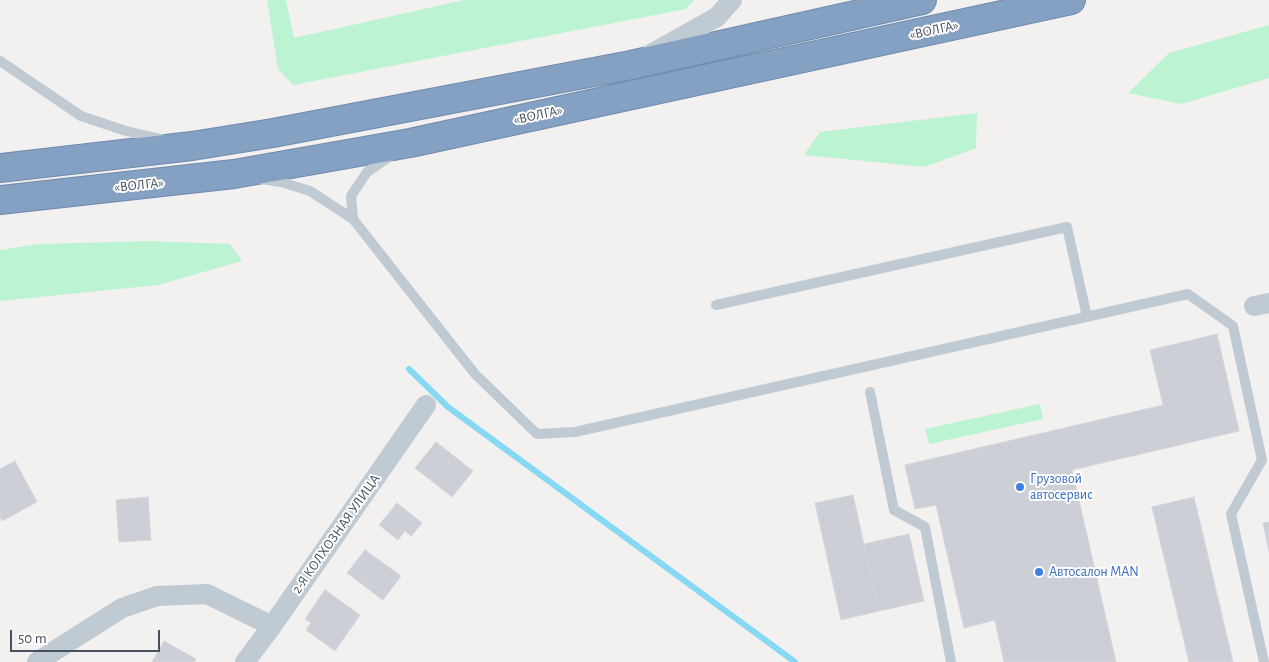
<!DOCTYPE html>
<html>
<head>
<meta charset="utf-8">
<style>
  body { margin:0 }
  #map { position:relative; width:1269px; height:662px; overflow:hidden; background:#f3f0f0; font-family:"Alegreya Sans",sans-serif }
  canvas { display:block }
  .scale { position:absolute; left:10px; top:630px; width:150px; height:22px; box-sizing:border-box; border:2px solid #46525f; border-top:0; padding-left:6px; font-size:15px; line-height:18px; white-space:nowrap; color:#46525f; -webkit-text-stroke:4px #fff; paint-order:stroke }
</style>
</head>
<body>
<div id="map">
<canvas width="1269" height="662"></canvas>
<div class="scale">50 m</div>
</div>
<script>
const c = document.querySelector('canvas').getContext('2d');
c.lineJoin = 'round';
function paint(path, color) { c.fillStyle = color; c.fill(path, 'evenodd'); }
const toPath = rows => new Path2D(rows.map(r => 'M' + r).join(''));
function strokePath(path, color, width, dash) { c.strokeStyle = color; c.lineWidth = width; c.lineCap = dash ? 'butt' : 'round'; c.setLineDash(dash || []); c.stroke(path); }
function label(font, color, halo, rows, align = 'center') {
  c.font = font + ' "Alegreya Sans",sans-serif'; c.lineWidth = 4; c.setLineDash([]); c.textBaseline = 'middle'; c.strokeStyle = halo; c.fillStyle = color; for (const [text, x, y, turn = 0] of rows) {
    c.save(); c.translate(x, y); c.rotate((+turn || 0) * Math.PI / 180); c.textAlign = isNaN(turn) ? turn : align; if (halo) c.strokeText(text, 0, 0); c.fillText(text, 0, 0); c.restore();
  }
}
paint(toPath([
  [267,0,286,0,294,38,464,0,694,0,686,9,293,85,278,69],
  [1269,25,1269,78,1181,104,1128,93,1169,53],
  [977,113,976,148,925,167,804,155,820,132],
  [149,241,230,244,242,261,158,285,0,301,0,250,39,244],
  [1040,404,1043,419,929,444,925,429]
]), '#bcf3d3');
strokePath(toPath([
  [409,369,448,407,795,662]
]), '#86d8f3', 6);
const building = toPath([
  [1217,334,1239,431,1072,470,1116,662,1004,662,995,620,964,628,936,505,915,509,905,465,1163,405,1150,350,1217,334],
  [436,442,473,471,452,497,415,468,436,442],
  [15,461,37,502,2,521,0,517,0,469,15,461],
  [853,495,879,611,841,620,815,503,853,495],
  [148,497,151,540,119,542,116,500,148,497],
  [1194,497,1233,662,1189,662,1152,507,1194,497],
  [397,503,422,523,411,536,405,531,398,540,379,525,397,503],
  [1269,522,1269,552,1263,523,1269,522],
  [909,534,924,601,879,611,864,544,909,534],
  [365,550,401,576,383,600,347,573,365,550],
  [325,590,360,615,335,651,306,630,311,623,305,619,325,590],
  [164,641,196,659,194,662,152,662,164,641]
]);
paint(building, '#cccfd5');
strokePath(building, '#d4d6dc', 1);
const highway = toPath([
  [0,168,192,146,273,133,631,65,922,0],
  [0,200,234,174,410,143,1071,0]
]);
strokePath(highway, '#6f8bae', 30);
strokePath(toPath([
  [0,61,81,116,126,131,165,140],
  [262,179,281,182,310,191,353,219,351,196,367,172,392,155],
  [353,219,475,374,537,434,575,432,1188,294,1233,326,1262,460,1231,514,1264,662],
  [716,305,1067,227,1087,317],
  [870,392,894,510,925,527,951,662]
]), '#c0cad3', 10);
strokePath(toPath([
  [651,54,717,17,732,0],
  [1254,306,1269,303],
  [37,662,122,608,157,596,207,594,272,626],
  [245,662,272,626,426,405]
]), '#c0cad3', 20);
strokePath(highway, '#84a0c2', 28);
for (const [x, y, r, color] of [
  [1020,487,5,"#3f7fe0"],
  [1039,572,5,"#3f7fe0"]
]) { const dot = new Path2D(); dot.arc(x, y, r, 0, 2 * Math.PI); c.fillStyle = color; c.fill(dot); strokePath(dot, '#fff', 2); }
label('14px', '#46525f', '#fff', [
  ["«ВОЛГА»",934,30,-12],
  ["«ВОЛГА»",538,115,-12],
  ["«ВОЛГА»",139,185,-6],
  ["2-Я КОЛХОЗНАЯ УЛИЦА",336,534,-55]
]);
label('14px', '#366cbe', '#fff', [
  ["Грузовой",1030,479],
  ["автосервис",1030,495],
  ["Автосалон MAN",1049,572]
], 'left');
</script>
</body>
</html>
